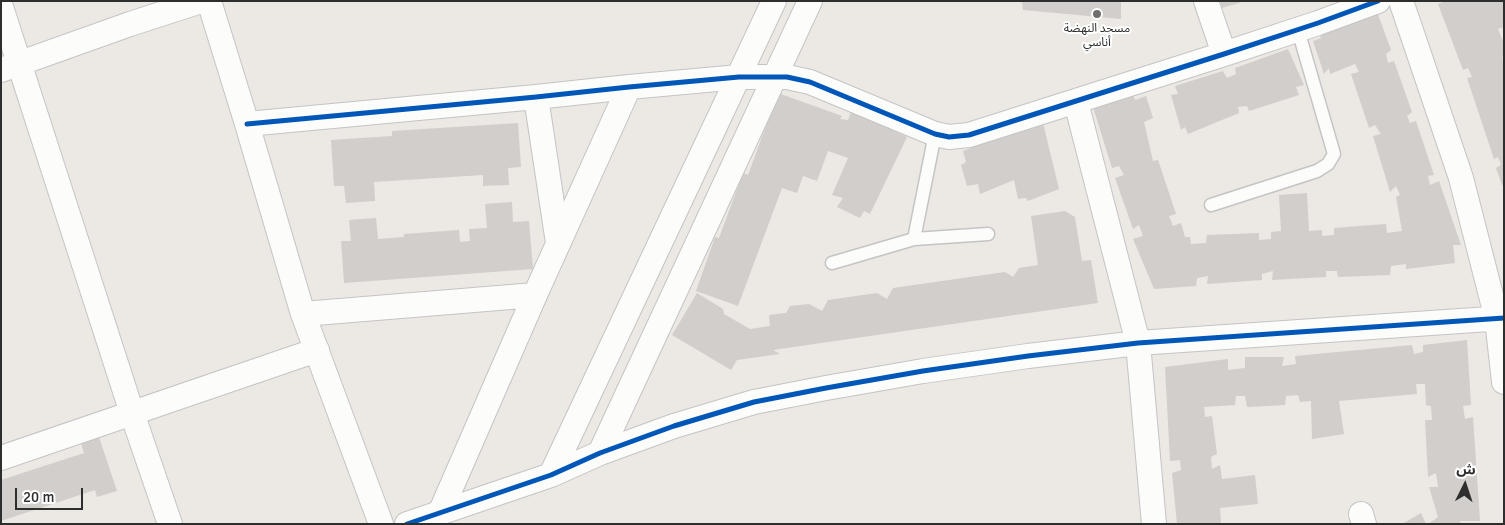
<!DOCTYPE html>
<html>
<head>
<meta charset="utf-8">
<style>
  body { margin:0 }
  #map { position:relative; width:1505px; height:525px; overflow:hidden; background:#ece8e4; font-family:Signika,"Noto Sans Arabic",sans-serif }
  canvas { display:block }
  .frame { position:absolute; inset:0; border:2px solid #2e2e2e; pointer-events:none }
  .north { position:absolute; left:1440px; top:460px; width:50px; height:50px; -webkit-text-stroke:4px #fff; paint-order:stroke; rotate:4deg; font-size:14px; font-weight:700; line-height:20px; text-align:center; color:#2e2e2e }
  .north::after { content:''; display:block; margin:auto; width:18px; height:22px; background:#2e2e2e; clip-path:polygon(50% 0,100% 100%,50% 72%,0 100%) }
  .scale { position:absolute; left:15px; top:488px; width:68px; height:22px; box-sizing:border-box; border:2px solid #2e2e2e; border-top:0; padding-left:6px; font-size:15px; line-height:18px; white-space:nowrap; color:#2e2e2e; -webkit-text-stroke:4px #fff; paint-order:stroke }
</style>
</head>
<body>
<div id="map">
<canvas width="1505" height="525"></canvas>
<div class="frame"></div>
<div class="north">ش</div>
<div class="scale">20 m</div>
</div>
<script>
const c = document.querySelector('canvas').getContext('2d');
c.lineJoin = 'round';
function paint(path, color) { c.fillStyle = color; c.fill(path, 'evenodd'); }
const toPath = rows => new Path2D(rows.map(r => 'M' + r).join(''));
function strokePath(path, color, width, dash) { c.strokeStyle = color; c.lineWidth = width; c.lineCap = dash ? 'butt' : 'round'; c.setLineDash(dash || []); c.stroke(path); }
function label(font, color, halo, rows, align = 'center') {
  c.font = font + ' Signika,"Noto Sans Arabic",sans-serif'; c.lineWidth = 4; c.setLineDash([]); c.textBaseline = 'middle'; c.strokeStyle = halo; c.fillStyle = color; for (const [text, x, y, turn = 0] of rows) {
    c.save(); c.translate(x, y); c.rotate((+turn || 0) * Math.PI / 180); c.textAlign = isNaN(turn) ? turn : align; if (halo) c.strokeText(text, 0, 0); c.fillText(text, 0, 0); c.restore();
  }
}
paint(toPath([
  [1022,1,1121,1,1121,19,1023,10],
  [1220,1,1242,1,1242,2,1222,8],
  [1446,1,1504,1,1504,27,1498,29,1504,44,1504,56,1502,57,1504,63,1504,184,1502,185,1496,168,1501,165,1498,157,1494,159,1467,78,1472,77,1468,68,1463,70,1438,4],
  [1376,9,1391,50,1386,54,1388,63,1394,61,1412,112,1407,116,1410,123,1416,121,1434,175,1428,176,1430,185,1439,181,1461,245,1453,245,1455,263,1406,269,1406,264,1391,266,1390,275,1338,277,1337,271,1326,271,1326,277,1272,280,1273,271,1262,274,1262,280,1207,284,1208,276,1197,278,1196,286,1154,289,1133,239,1143,236,1139,225,1133,229,1115,178,1124,175,1119,166,1112,168,1093,107,1131,91,1135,100,1146,96,1153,118,1144,122,1153,161,1158,160,1176,214,1169,216,1173,226,1181,223,1185,237,1190,237,1191,244,1206,243,1207,235,1259,233,1259,240,1271,239,1271,232,1281,231,1279,195,1307,193,1309,231,1322,230,1322,236,1334,235,1334,228,1386,224,1387,233,1402,231,1396,197,1400,195,1396,186,1390,192,1373,136,1381,134,1375,125,1369,128,1351,74,1359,72,1355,64,1330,74,1329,68,1324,74,1313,41,1321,38,1319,32],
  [1288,49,1304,85,1296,87,1299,95,1249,111,1247,106,1238,107,1239,113,1188,134,1185,127,1181,130,1171,95,1178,94,1175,86,1223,71,1227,78,1236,74,1235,68],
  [778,93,842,116,840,119,848,120,852,110,907,137,870,214,864,211,860,218,837,207,843,198,832,195,848,158,828,151,817,181,803,176,797,193,782,188,738,306,696,291,715,237,719,238,743,173,748,175],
  [1042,119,1059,189,1028,201,1026,198,1018,199,1014,180,980,194,978,184,967,186,961,165,966,162,963,151],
  [518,123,521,167,508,168,509,185,483,186,483,175,374,182,375,201,346,203,344,186,334,186,331,140,392,136,392,131],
  [512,202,513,222,529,221,533,269,344,283,341,241,351,241,349,220,376,218,378,239,404,237,404,234,459,230,460,242,470,241,469,229,487,228,485,204],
  [1065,211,1075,217,1082,261,1091,260,1098,303,773,350,780,354,737,360,731,370,672,335,697,293,723,309,724,314,750,329,770,326,769,315,786,313,790,306,809,304,822,311,828,300,877,293,887,299,893,288,1005,272,1013,277,1019,268,1038,265,1031,216],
  [1467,340,1471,405,1463,406,1465,419,1473,417,1480,521,1460,521,1461,524,1428,524,1438,517,1429,487,1438,487,1436,473,1428,477,1425,420,1432,420,1431,406,1426,405,1425,384,1416,384,1417,394,1339,401,1344,434,1312,439,1311,401,1300,402,1298,395,1286,396,1285,405,1247,407,1245,396,1236,396,1235,405,1204,407,1205,417,1212,416,1217,454,1211,457,1212,469,1220,465,1222,479,1255,475,1258,504,1220,508,1221,524,1177,524,1172,473,1181,470,1180,460,1170,461,1165,367,1228,359,1228,370,1245,368,1245,357,1284,357,1282,366,1296,364,1295,356,1412,345,1414,354,1423,352,1423,345],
  [98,434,117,491,97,497,95,490,1,521,1,480,84,453,80,440],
  [1421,513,1426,524,1402,524]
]), '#d1cecb');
const lane = toPath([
  [1211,205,1317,171,1328,164,1334,154,1298,30],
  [914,239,988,234],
  [832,263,914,239,935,134]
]);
const street = toPath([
  [209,1,247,124,303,314,381,524],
  [1206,1,1224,54],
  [1401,1,1461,178,1497,319,1504,382],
  [1,7,132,413,170,524],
  [1,70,130,24,201,1],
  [536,97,558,243],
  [1076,102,1138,343,1154,524],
  [247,124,536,97,629,87,739,77,787,77,810,82,935,134,949,137,969,135,1224,54,1318,23,1378,1],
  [303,314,535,295],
  [600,453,810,1],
  [1,458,317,350],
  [551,475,774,1],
  [440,513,535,295,629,87],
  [1361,514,1364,524],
  [407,524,551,475,600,453,674,426,754,402,826,388,923,371,1028,356,1138,343,1504,318]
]);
strokePath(lane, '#c5c4c5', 15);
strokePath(street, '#c5c4c5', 26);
strokePath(lane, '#fcfcfb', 12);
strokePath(street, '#fcfcfb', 24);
strokePath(toPath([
  [247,124,536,97,629,87,739,77,787,77,810,82,935,134,949,137,969,135,1224,54,1318,23,1378,1],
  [407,524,551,475,600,453,674,426,754,402,826,388,923,371,1028,356,1138,343,1504,318]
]), '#0057b8', 5);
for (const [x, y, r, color] of [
  [1097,14,5,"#706f6e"]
]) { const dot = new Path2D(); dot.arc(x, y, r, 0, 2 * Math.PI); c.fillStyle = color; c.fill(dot); strokePath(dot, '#fff', 2); }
label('12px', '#2e2e2e', '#fff', [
  ["مسجد النهضة",1097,29],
  ["أناسي",1097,43]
]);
</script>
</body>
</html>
